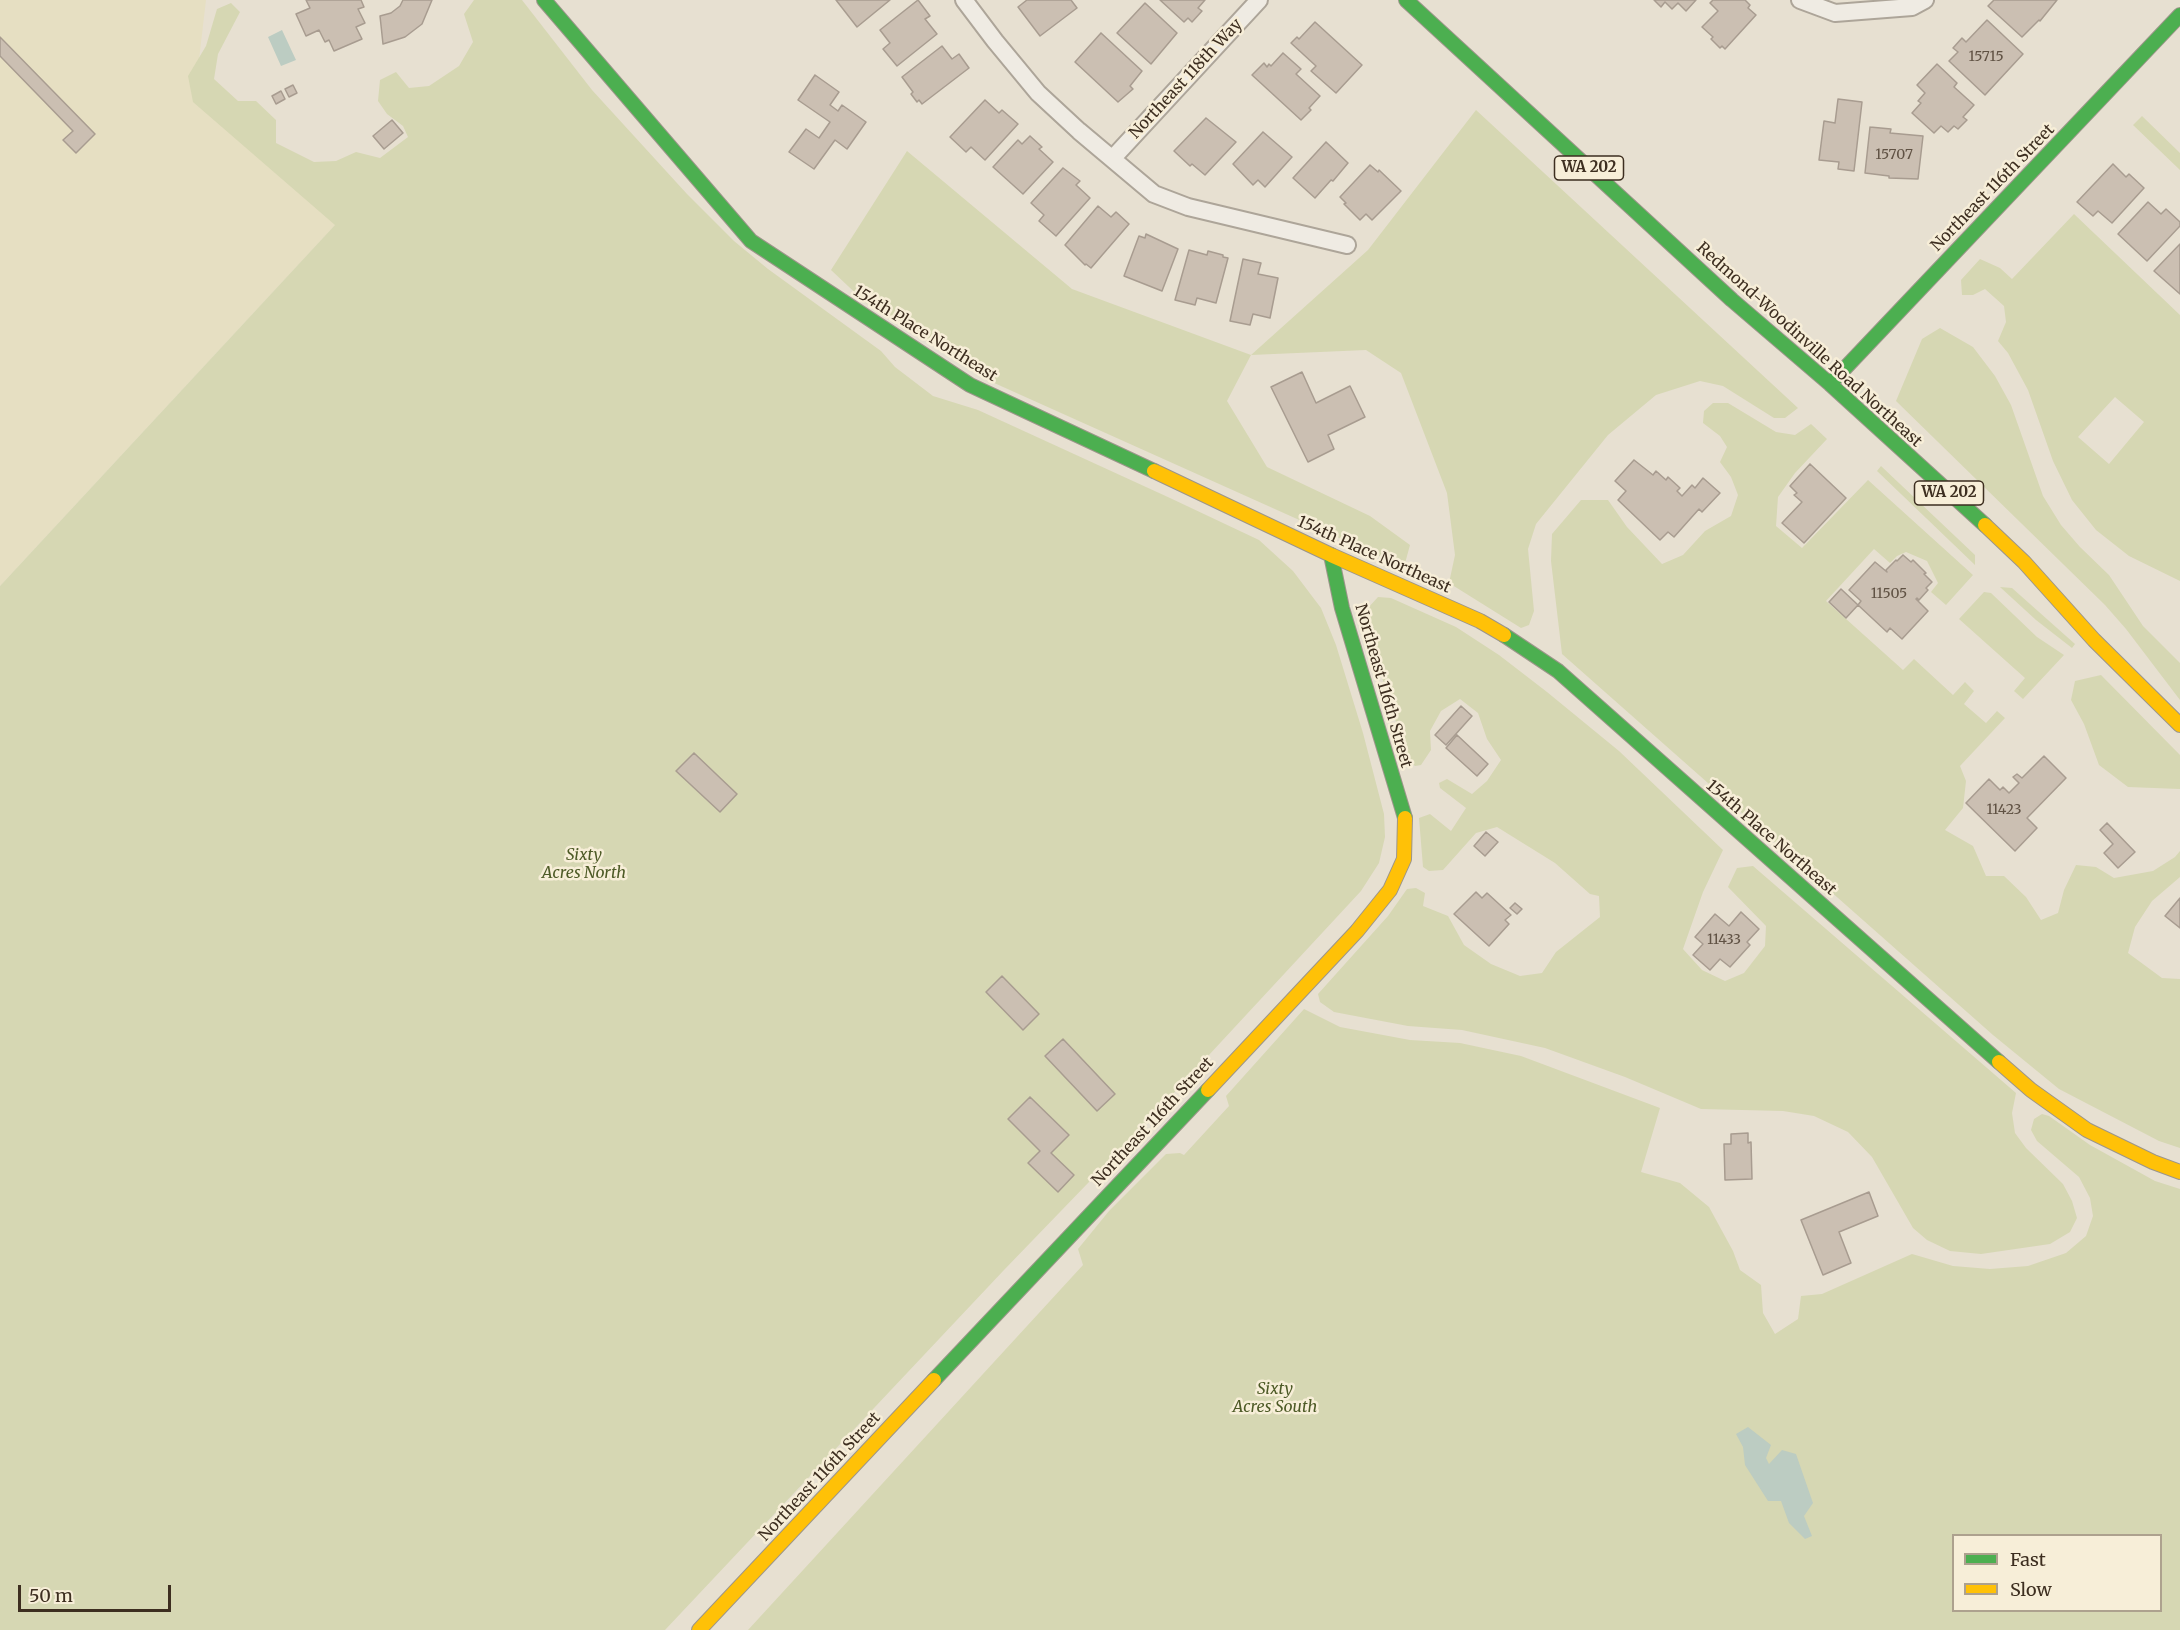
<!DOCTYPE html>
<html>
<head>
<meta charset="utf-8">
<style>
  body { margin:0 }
  #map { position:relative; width:2180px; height:1630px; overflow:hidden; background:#e7e0d1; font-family:Merriweather,serif }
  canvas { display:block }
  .legend { position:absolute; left:1952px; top:1534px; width:210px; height:78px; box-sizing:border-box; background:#f7eed8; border:2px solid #ada18e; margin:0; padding:8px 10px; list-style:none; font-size:18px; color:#3d2e20 }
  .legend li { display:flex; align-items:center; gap:12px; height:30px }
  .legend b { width:30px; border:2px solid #ada18e }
  .scale { position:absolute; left:18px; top:1585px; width:153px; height:27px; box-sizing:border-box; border:3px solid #3d2e20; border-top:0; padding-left:8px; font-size:18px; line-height:21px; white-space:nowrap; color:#3d2e20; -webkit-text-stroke:4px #f7eed8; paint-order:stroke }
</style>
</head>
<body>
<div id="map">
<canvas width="2180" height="1630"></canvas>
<ul class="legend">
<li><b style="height:8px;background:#4caf50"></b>Fast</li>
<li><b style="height:8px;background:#ffc107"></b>Slow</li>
</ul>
<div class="scale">50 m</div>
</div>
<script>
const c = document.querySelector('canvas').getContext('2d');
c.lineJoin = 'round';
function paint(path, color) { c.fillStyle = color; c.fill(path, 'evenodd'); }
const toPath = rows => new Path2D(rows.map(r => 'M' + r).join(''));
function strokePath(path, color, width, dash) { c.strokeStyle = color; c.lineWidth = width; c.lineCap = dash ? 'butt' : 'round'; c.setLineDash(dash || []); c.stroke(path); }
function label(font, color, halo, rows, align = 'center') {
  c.font = font + ' Merriweather,serif'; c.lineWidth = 5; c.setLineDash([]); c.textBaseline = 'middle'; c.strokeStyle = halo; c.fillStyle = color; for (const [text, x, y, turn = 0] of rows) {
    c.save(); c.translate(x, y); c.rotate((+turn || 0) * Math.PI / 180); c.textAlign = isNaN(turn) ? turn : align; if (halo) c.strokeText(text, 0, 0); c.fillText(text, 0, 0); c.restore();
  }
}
paint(toPath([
  [0,0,206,0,195,94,337,223,0,586]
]), '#e6dfc2');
paint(toPath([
  [474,0,522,0,592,90,687,194,734,241,768,269,881,351,895,367,933,396,978,410,1170,498,1259,540,1293,571,1321,608,1336,645,1363,733,1384,814,1385,837,1379,863,1361,891,1145,1124,1004,1270,665,1630,0,1630,0,586,335,225,193,102,188,76,206,46,217,9,231,3,240,12,218,54,214,79,238,101,256,101,276,120,276,143,314,162,336,161,356,152,380,158,408,137,403,126,387,114,378,101,380,80,396,72,409,88,429,86,459,66,473,42,464,14],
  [1476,110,1798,408,1785,418,1774,418,1723,386,1700,381,1656,395,1608,435,1536,524,1528,549,1534,611,1529,625,1521,628,1449,583,1455,555,1447,493,1401,373,1366,350,1251,355,1227,401,1267,467,1370,516,1410,545,1404,567,992,382,866,303,831,270,907,151,1072,289,1251,355,1368,250],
  [2142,116,2180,153,2180,170,2133,125],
  [2074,214,2180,315,2180,581,2129,556,2096,530,2072,500,2053,461,2028,390,2008,353,1998,341,2006,322,2004,306,1985,289,1973,295,1962,295,1961,280,1980,259,2000,268,2012,279],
  [2115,397,2144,422,2109,464,2078,437],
  [1940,328,1973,347,1995,376,2011,405,2043,496,2061,525,2080,547,2109,575,2143,626,2180,663,2180,700,2126,629,2105,605,1896,401,1922,339],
  [1713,403,1728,403,1776,432,1795,435,1811,424,1827,439,1795,473,1778,497,1776,526,1802,548,1868,480,1973,575,1946,605,1931,592,1938,583,1927,561,1906,552,1897,556,1890,563,1874,549,1826,601,1903,670,1914,659,1953,695,1965,682,1974,691,1964,704,1986,723,1997,711,2005,718,1960,766,1966,781,1963,808,1945,830,1973,846,1986,876,2004,876,2026,897,2041,920,2058,913,2064,890,2076,865,2096,867,2114,878,2153,871,2175,857,2180,851,2180,877,2152,901,2135,927,2128,953,2162,978,2180,979,2180,1148,2159,1141,2059,1089,1993,1035,1562,654,1551,561,1552,534,1581,500,1608,500,1627,527,1662,564,1683,555,1705,531,1731,516,1738,495,1731,477,1720,462,1727,447,1720,436,1703,423,1704,411],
  [1881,466,1975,555,1975,565,1877,471],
  [2000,587,2012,588,2075,644,2072,648,2036,620],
  [1984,592,1991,593,2037,637,2064,655,2023,699,2014,691,2025,678,1959,619],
  [1378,597,1391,598,1456,627,1499,655,1547,692,1619,751,1723,850,1703,892,1683,949,1702,970,1725,981,1744,973,1765,946,1766,926,1728,887,1737,868,1753,866,2016,1093,2012,1113,2015,1133,2026,1148,2063,1184,2072,1201,2077,1218,2070,1232,2050,1244,1981,1254,1950,1251,1927,1240,1913,1228,1872,1157,1848,1132,1814,1116,1783,1111,1701,1109,1625,1077,1545,1048,1462,1030,1408,1026,1334,1012,1320,1002,1318,994,1388,916,1407,889,1416,888,1425,893,1423,906,1448,916,1464,945,1491,964,1520,976,1542,973,1556,952,1600,917,1599,896,1590,894,1555,863,1497,827,1476,833,1443,870,1429,871,1423,867,1419,818,1430,814,1451,831,1466,808,1440,788,1439,783,1447,779,1472,794,1487,781,1501,760,1487,739,1478,713,1460,699,1441,711,1430,731,1431,750,1421,765,1415,766,1408,760,1364,620,1367,609],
  [2101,675,2180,755,2180,789,2128,787,2099,765,2084,724,2071,700,2075,681],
  [1304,1009,1340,1027,1410,1040,1460,1043,1521,1056,1660,1108,1641,1172,1680,1183,1709,1207,1733,1251,1740,1270,1761,1285,1763,1313,1775,1334,1798,1319,1801,1296,1822,1294,1912,1254,1953,1266,1990,1269,2028,1266,2066,1253,2086,1236,2093,1216,2090,1198,2079,1177,2037,1141,2031,1130,2034,1119,2042,1114,2049,1116,2090,1145,2155,1181,2180,1189,2180,1630,748,1630,1083,1265,1078,1249,1109,1211,1166,1154,1180,1153,1184,1155,1229,1106,1226,1096],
  [1954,1536,2160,1536,2160,1610,1954,1610]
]), '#d6d7b3');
paint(toPath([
  [282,30,296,60,281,66,268,37],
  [1748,1427,1771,1445,1766,1458,1769,1464,1782,1450,1796,1454,1813,1503,1804,1516,1812,1536,1805,1539,1789,1523,1781,1501,1768,1501,1745,1465,1743,1447,1736,1434]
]), '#bcccc2');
const building = toPath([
  [306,0,361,0,364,7,358,9,365,23,356,27,362,39,334,51,329,40,325,42,319,30,306,36,296,14,310,8,306,0],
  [403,0,432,0,422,24,405,37,383,44,380,16,391,13,400,6,403,0],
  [836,0,890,0,857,27,836,0],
  [918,0,930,16,925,19,937,34,897,66,883,49,890,43,880,30,918,0],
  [1027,0,1071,0,1077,8,1040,36,1018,7,1027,0],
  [1160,0,1205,0,1198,8,1202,11,1192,22,1188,18,1184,22,1160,0],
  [1654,0,1696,0,1686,11,1678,3,1672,9,1665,2,1661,7,1654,0],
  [1713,0,1745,0,1750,5,1748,8,1756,15,1725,49,1722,46,1720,48,1711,39,1713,37,1702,27,1718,11,1710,3,1713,0],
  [1994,0,2057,0,2040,21,2039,20,2022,37,1988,6,1994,0],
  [1145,3,1177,33,1151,64,1117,33,1145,3],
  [1987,20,2023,54,1985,95,1949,61,1958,52,1953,48,1962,38,1966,42,1987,20],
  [1315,22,1362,65,1336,93,1311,71,1316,66,1291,43,1297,37,1299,39,1315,22],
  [1101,33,1142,71,1130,86,1133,89,1118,102,1075,62,1101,33],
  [0,37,95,134,76,153,63,140,73,131,0,56,0,37],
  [942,46,952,59,959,54,969,68,922,104,919,100,917,102,911,94,913,92,902,77,942,46],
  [1283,53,1301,69,1296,74,1320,96,1309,108,1311,110,1301,120,1252,75,1264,63,1267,67,1269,64,1271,66,1283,53],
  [1937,64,1957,83,1954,87,1974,105,1963,117,1967,120,1958,129,1954,126,1948,132,1941,126,1934,133,1912,113,1921,103,1918,101,1925,93,1917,85,1937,64],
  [815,75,839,92,830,105,838,111,842,105,866,122,847,149,835,140,814,169,789,152,806,129,819,138,830,122,798,100,815,75],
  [293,85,297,93,289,97,285,89,293,85],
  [281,91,285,99,276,104,272,96,281,91],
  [1838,99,1862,102,1854,171,1838,169,1839,162,1819,160,1824,121,1835,123,1838,99],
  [985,100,999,113,1002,110,1018,124,985,160,971,147,966,152,950,137,985,100],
  [1206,118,1236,142,1205,175,1192,164,1190,166,1174,151,1206,118],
  [392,120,403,133,384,149,373,136,392,120],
  [1870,127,1891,129,1890,133,1923,136,1918,179,1889,178,1889,176,1865,173,1870,127],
  [1263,132,1292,157,1265,187,1258,180,1253,185,1233,164,1263,132],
  [1030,136,1042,147,1039,149,1053,162,1023,194,993,167,1018,140,1022,144,1030,136],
  [1326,142,1348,163,1333,181,1331,180,1315,198,1293,178,1326,142],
  [2113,164,2126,177,2129,174,2144,188,2112,223,2098,211,2093,216,2077,202,2113,164],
  [1370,165,1378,172,1379,170,1401,191,1372,220,1366,214,1360,220,1344,204,1346,203,1340,197,1370,165],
  [1063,168,1080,181,1076,185,1090,198,1056,236,1039,221,1044,215,1031,203,1063,168],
  [2148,202,2161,214,2166,209,2180,222,2180,226,2147,261,2118,234,2148,202],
  [1098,206,1111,217,1116,212,1129,224,1091,268,1086,264,1085,265,1065,245,1098,206],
  [1146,234,1178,249,1162,291,1124,276,1139,236,1145,238,1146,234],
  [2180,244,2180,294,2154,271,2180,244],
  [1189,250,1207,255,1208,251,1223,255,1223,257,1228,258,1216,303,1197,298,1195,305,1175,300,1189,250],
  [1243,259,1261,263,1258,274,1278,278,1270,318,1253,314,1250,325,1230,321,1243,259],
  [1302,372,1316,403,1350,386,1365,417,1328,435,1334,449,1308,462,1271,387,1302,372],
  [1634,460,1653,475,1656,471,1666,480,1668,477,1680,488,1677,491,1682,496,1692,485,1695,488,1703,478,1720,493,1702,512,1699,509,1674,537,1668,532,1660,540,1618,500,1626,491,1615,481,1634,460],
  [1810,464,1846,498,1804,543,1782,523,1802,502,1794,495,1797,493,1790,486,1810,464],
  [1903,555,1911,562,1913,560,1926,573,1924,574,1932,582,1926,588,1928,590,1919,600,1917,598,1916,599,1928,611,1902,639,1890,628,1887,632,1858,605,1861,601,1849,590,1875,562,1887,572,1886,570,1896,560,1897,561,1903,555],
  [1841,589,1858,605,1846,618,1829,602,1841,589],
  [1461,706,1472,716,1446,745,1435,735,1461,706],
  [1457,735,1488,764,1477,776,1446,748,1457,735],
  [694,753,737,794,720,812,676,771,694,753],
  [2044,756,2066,778,2027,818,2037,828,2015,851,1966,803,1989,779,2000,790,2003,787,2009,793,2019,783,2013,777,2017,774,2022,778,2044,756],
  [2107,823,2135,852,2118,868,2104,853,2113,844,2100,830,2107,823],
  [1486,832,1498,842,1485,856,1474,846,1486,832],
  [1476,892,1482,898,1487,893,1511,915,1505,920,1509,924,1489,946,1454,914,1476,892],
  [2180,898,2180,928,2165,916,2180,898],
  [1515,903,1522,909,1517,914,1510,908,1515,903],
  [1741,912,1759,929,1747,942,1750,945,1730,967,1720,959,1710,970,1693,955,1703,944,1695,937,1715,914,1729,926,1741,912],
  [1002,976,1039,1014,1023,1030,986,992,1002,976],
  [1063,1039,1115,1094,1097,1111,1045,1056,1063,1039],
  [1030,1097,1069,1135,1051,1153,1074,1175,1058,1192,1028,1163,1040,1151,1008,1119,1030,1097],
  [1748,1133,1748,1143,1751,1142,1752,1179,1725,1180,1724,1144,1731,1144,1731,1134,1748,1133],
  [1869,1192,1878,1216,1839,1232,1851,1263,1823,1275,1801,1220,1869,1192]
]);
paint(building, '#cbbfb2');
strokePath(building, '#a89c90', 1.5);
const street = toPath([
  [964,0,995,41,1038,93,1079,131,1154,194,1188,207,1347,245],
  [1800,0,1835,13,1912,7,1925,0],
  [1112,159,1259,0]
]);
const fast = toPath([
  [544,0,751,241,970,385,1154,471],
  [1406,0,1732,300,1830,384,1985,525],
  [1830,384,2180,15],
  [1331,555,1342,608,1405,818],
  [1504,635,1558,671,1999,1062],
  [934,1380,1208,1090]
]);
const slow = toPath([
  [1154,471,1331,555,1480,621,1504,635],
  [1985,525,2024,562,2094,640,2180,725],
  [1999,1062,2031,1090,2087,1130,2153,1162,2180,1172],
  [1208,1090,1357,931,1390,890,1404,859,1405,818],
  [699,1630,934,1380]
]);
strokePath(street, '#ada599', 20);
strokePath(fast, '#9c958a', 16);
strokePath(slow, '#9c958a', 16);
strokePath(street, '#efebe3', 16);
strokePath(fast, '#4caf50', 14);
strokePath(slow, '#ffc107', 14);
label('14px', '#605244', null, [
  ["15715",1986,57],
  ["15707",1894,155],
  ["11505",1889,594],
  ["11423",2004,810],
  ["11433",1724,940]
]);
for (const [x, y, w] of [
  [1589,168,69],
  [1949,493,69]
]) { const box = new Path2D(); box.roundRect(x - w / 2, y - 12, w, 24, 4.5); c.fillStyle = '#f7eed8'; c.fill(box); strokePath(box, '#3d2e20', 1.5); }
label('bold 15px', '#3d2e20', null, [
  ["WA 202",1589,168],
  ["WA 202",1949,493]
]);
label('16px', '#3d2e20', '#f7eed8', [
  ["Northeast 118th Way",1186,79,-47],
  ["Northeast 116th Street",1993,188,-46],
  ["154th Place Northeast",925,334,32],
  ["Redmond-Woodinville Road Northeast",1809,345,42],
  ["154th Place Northeast",1374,555,24],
  ["Northeast 116th Street",1383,686,74],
  ["154th Place Northeast",1771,838,41],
  ["Northeast 116th Street",1153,1122,-47],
  ["Northeast 116th Street",820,1477,-47]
]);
label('italic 16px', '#4d5a26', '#f7eed8', [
  ["Sixty",584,855],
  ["Acres North",584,873],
  ["Sixty",1275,1389],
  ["Acres South",1275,1407]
]);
</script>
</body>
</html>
